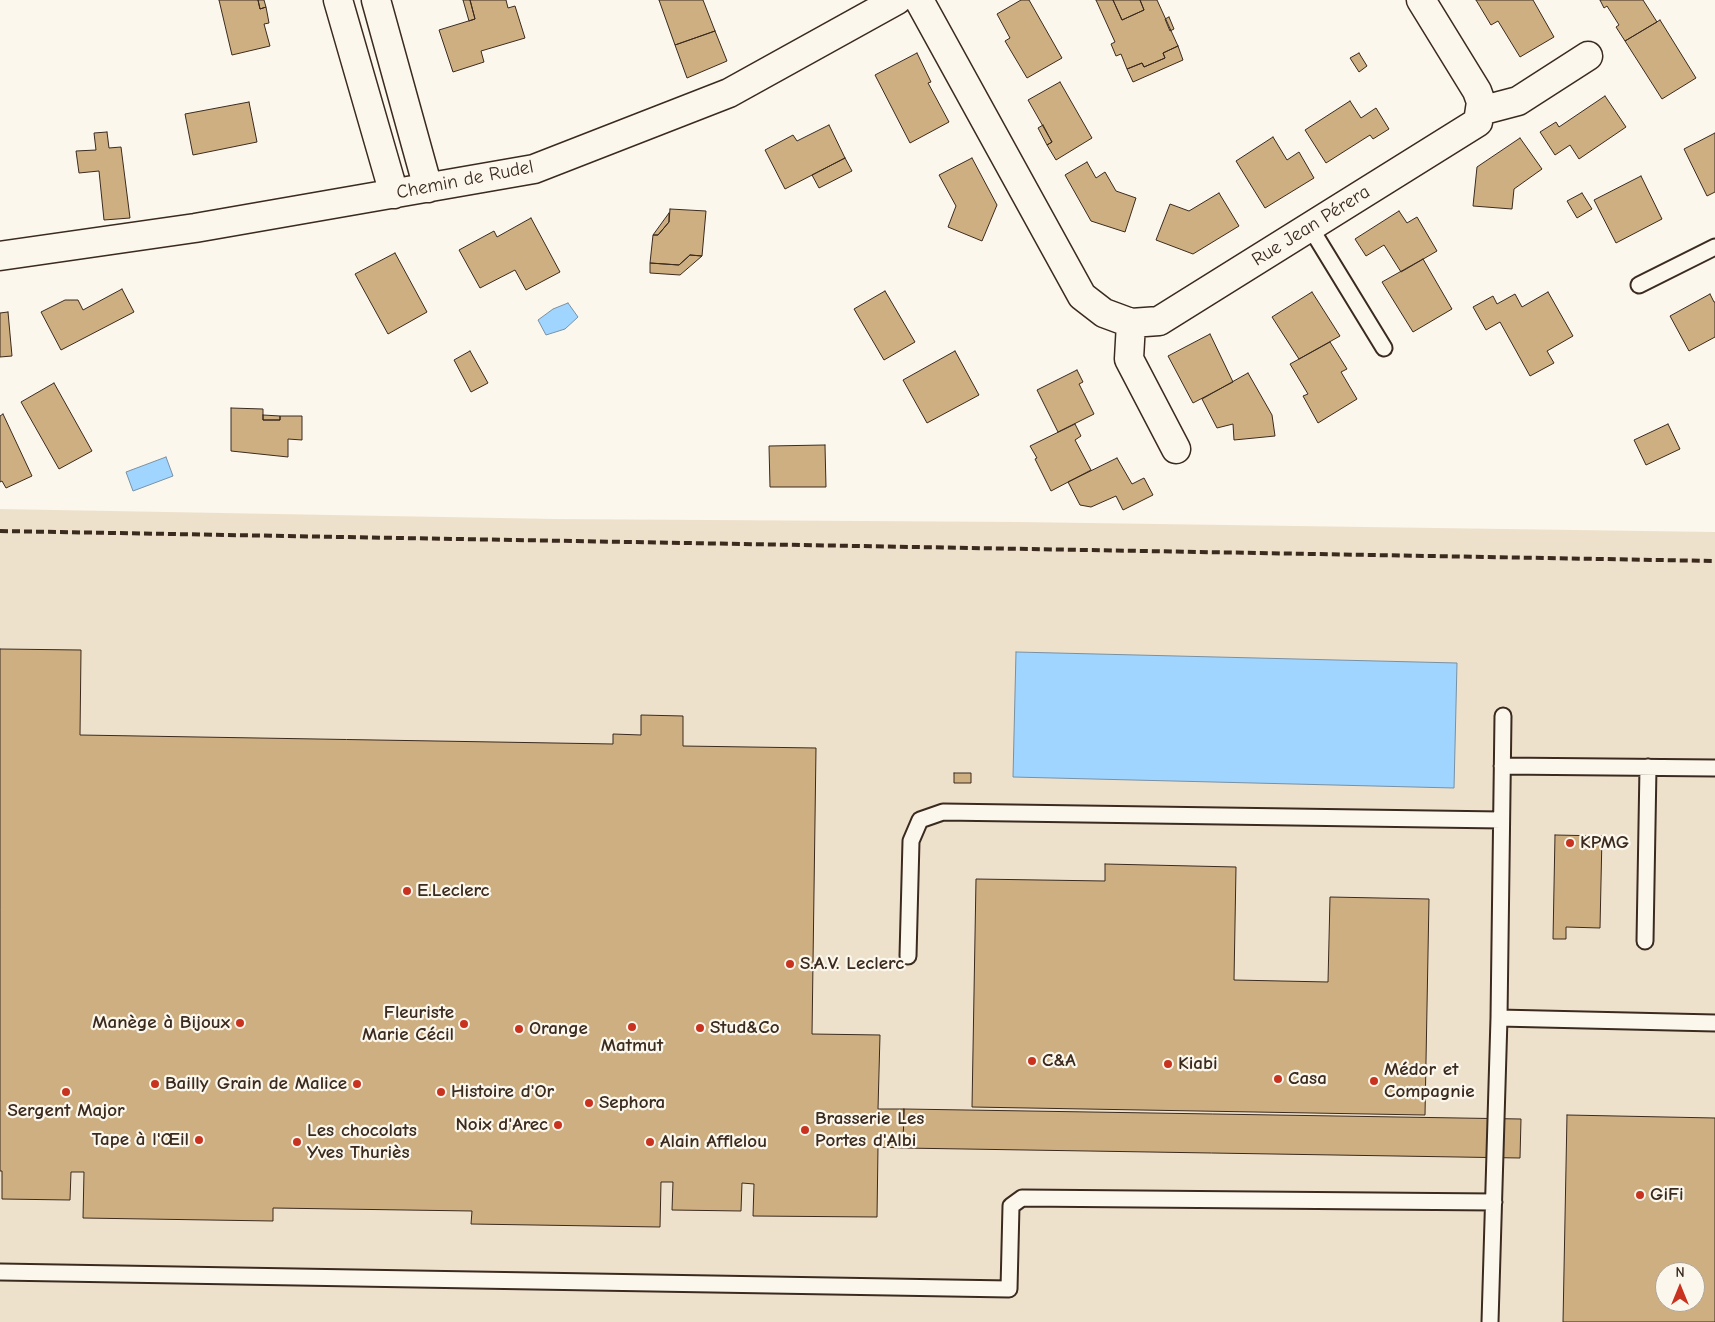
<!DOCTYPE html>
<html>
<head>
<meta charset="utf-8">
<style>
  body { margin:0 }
  #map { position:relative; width:1715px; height:1322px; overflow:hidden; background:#fbf7ec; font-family:"Comic Neue",sans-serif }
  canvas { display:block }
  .north { position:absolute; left:1655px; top:1262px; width:50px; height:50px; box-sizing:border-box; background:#fbf7ec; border:1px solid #aea59a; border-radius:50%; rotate:0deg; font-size:14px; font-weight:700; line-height:20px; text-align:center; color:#3b2a1e }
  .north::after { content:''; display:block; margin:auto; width:18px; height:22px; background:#c8321e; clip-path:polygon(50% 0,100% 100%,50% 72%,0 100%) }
</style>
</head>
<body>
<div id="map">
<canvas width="1715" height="1322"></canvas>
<div class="north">N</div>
</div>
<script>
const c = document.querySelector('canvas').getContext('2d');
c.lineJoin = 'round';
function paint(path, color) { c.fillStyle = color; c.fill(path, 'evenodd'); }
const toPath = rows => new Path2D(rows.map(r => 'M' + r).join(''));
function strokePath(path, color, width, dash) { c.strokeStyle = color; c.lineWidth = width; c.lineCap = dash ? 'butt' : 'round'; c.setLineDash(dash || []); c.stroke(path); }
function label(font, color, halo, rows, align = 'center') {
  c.font = font + ' "Comic Neue",sans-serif'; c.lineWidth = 4.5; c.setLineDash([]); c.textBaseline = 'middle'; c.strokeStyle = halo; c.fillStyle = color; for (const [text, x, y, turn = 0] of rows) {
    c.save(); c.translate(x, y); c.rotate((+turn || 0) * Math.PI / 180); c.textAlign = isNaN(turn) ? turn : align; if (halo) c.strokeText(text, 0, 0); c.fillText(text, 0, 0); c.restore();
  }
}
paint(toPath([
  [0,509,555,519,1018,522,1715,532,1715,1322,0,1322],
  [1665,1272,1695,1272,1695,1302,1665,1302]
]), '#eee1cc');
const water = toPath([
  [568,303,578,317,565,329,546,335,538,320,553,309,568,303],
  [166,457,173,476,133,491,126,472,166,457],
  [1016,652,1457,663,1454,788,1013,777,1016,652]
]);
paint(water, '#a0d5ff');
strokePath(water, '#7891a5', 1);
const building = toPath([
  [219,0,258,0,260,9,266,7,269,23,264,24,270,46,232,55,219,0],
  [258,0,264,0,266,7,260,9,258,0],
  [463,0,470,0,475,19,469,21,463,0],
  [470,0,506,0,508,8,515,6,525,38,481,51,484,62,453,72,439,30,475,19,470,0],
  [659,0,703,0,715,31,675,45,659,0],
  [1021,0,1029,0,1062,58,1027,78,1005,41,1010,38,997,14,1021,0],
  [1096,0,1113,0,1122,20,1144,10,1140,0,1157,0,1178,46,1163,53,1165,58,1144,67,1142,63,1127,69,1121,54,1116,56,1111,44,1115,42,1096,0],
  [1113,0,1140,0,1144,10,1122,20,1113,0],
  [1476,0,1533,0,1554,37,1520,57,1498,21,1491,25,1476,0],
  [1600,0,1643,0,1657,22,1625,41,1616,27,1619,25,1607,6,1604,8,1600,0],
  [1169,17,1174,29,1170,31,1165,19,1169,17],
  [1660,20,1696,78,1662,99,1625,41,1660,20],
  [715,31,727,61,687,78,675,45,715,31],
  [1178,46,1183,60,1133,82,1127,69,1142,63,1144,67,1165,58,1163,53,1178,46],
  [917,53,931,82,928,83,949,122,910,143,875,75,917,53],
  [1359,53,1367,66,1359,72,1350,58,1359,53],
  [1060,82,1092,138,1056,160,1047,145,1052,142,1028,100,1060,82],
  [1605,96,1626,127,1579,159,1570,145,1555,155,1540,132,1556,122,1559,127,1605,96],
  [1350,101,1361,118,1376,108,1389,129,1373,139,1370,135,1326,163,1305,130,1350,101],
  [249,102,257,142,193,155,185,114,249,102],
  [829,125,845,158,785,189,765,150,793,135,797,141,829,125],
  [1043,125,1052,142,1047,145,1038,128,1043,125],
  [107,132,109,148,121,147,130,218,104,220,99,171,79,173,76,151,96,150,94,133,107,132],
  [1715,133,1715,192,1707,196,1684,149,1715,133],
  [1273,137,1287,160,1299,152,1314,178,1265,208,1236,161,1273,137],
  [1520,138,1542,169,1514,189,1512,209,1473,206,1477,167,1520,138],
  [845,158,852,171,819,188,812,175,845,158],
  [972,158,997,205,982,241,948,227,956,206,939,175,972,158],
  [1087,162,1096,178,1105,172,1116,191,1136,198,1125,232,1091,221,1065,175,1087,162],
  [1641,176,1662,219,1616,243,1594,200,1641,176],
  [1219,193,1239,226,1193,254,1156,240,1170,204,1189,211,1219,193],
  [1582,193,1592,209,1577,218,1567,201,1582,193],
  [670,209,706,211,702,256,690,255,679,265,650,263,653,235,658,235,669,222,670,209],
  [1399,211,1407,223,1417,217,1437,251,1401,272,1384,245,1366,256,1355,239,1399,211],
  [669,213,669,222,658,235,653,235,669,213],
  [531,218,560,272,526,290,515,270,480,288,459,250,494,231,497,237,531,218],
  [395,253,427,312,388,334,355,274,395,253],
  [690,255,702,256,680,275,650,273,650,263,679,265,690,255],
  [1423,259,1452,309,1413,332,1382,282,1423,259],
  [122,289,134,312,61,350,41,312,65,300,78,300,83,310,122,289],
  [885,291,915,342,884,360,854,309,885,291],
  [1312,292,1340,336,1299,359,1272,317,1312,292],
  [1548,292,1573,336,1547,351,1554,363,1530,376,1500,322,1486,330,1473,307,1493,296,1497,304,1515,294,1522,307,1548,292],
  [1710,294,1714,302,1715,302,1715,337,1689,351,1670,316,1710,294],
  [8,312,12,356,0,357,0,313,8,312],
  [1210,334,1233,382,1193,403,1168,356,1210,334],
  [1330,342,1347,369,1341,372,1357,399,1318,423,1303,396,1308,394,1290,364,1330,342],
  [470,351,488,383,471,392,454,360,470,351],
  [955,351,979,395,927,423,903,380,955,351],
  [1077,370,1083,382,1079,384,1094,414,1058,432,1037,390,1077,370],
  [1248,373,1272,415,1275,436,1234,440,1233,424,1217,428,1202,399,1248,373],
  [54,383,92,451,59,469,21,402,54,383],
  [231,408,263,409,263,420,280,420,280,416,302,416,302,440,288,439,288,457,231,451,231,408],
  [3,414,32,476,6,488,2,481,0,482,0,416,3,414],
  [263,415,280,416,280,420,263,420,263,415],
  [1075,424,1081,436,1075,440,1091,470,1051,491,1035,459,1037,458,1030,446,1075,424],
  [1668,424,1680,449,1646,465,1634,440,1668,424],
  [825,445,826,487,770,487,769,446,825,445],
  [1117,458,1132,484,1144,478,1153,495,1123,510,1116,496,1091,507,1080,505,1068,482,1117,458],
  [0,649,81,650,80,735,613,744,613,734,641,735,641,715,683,716,683,746,816,748,812,1034,880,1035,878,1109,904,1109,903,1148,878,1147,877,1217,753,1216,754,1184,742,1183,741,1211,672,1210,673,1182,661,1182,660,1227,471,1224,472,1211,273,1208,273,1221,83,1218,84,1172,71,1172,70,1200,2,1199,2,1171,0,1171,0,649],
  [954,773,971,773,971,783,954,783,954,773],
  [1555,835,1602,836,1600,928,1566,927,1566,939,1553,939,1555,835],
  [1105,864,1236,867,1234,980,1328,982,1330,897,1429,899,1425,1115,972,1107,976,879,1105,881,1105,864],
  [904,1109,1521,1119,1520,1158,903,1148,904,1109],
  [1567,1115,1715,1118,1715,1322,1563,1322,1567,1115],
  [1665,1272,1695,1272,1695,1302,1665,1302,1665,1272]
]);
paint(building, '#ceaf82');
strokePath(building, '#3b2a1e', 1);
const service = toPath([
  [1310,227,1384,348],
  [1639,285,1715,247],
  [1502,766,1715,768],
  [1645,941,1648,767],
  [908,956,911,841,920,820,943,812,1501,820],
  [1499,1018,1715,1023],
  [0,1272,1009,1289,1011,1206,1022,1198,1494,1202],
  [1490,1322,1499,1018,1503,716]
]);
const minor = toPath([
  [338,0,394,194],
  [376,0,428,188],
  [919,0,1082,296,1104,313,1131,323,1159,321,1478,122,1481,102,1477,91,1421,0],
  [1480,111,1518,101,1588,56],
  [0,256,195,228,534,169,729,93,897,0],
  [1131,323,1129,359,1176,449]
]);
strokePath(service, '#3b2a1e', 19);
strokePath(minor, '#3b2a1e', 31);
strokePath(service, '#fbf7ec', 15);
strokePath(minor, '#fbf7ec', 28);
strokePath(toPath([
  [0,531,1715,561]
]), '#3b2a1e', 4, [8, 4]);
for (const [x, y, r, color] of [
  [1570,843,5,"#c8321e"],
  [407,891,5,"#c8321e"],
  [790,964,5,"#c8321e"],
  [240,1023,5,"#c8321e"],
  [464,1024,5,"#c8321e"],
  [632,1027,5,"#c8321e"],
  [700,1028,5,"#c8321e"],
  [519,1029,5,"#c8321e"],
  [1032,1061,5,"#c8321e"],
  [1168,1064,5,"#c8321e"],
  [1278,1079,5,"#c8321e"],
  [1374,1081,5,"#c8321e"],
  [155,1084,5,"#c8321e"],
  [357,1084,5,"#c8321e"],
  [66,1092,5,"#c8321e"],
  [441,1092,5,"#c8321e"],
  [589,1103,5,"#c8321e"],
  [558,1125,5,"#c8321e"],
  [805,1130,5,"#c8321e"],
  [199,1140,5,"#c8321e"],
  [297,1142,5,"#c8321e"],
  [650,1142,5,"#c8321e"],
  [1640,1195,5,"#c8321e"]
]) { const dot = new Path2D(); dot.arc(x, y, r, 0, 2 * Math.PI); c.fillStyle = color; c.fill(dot); strokePath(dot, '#fbf7ec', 2); }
label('19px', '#3b2a1e', '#fbf7ec', [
  ["Chemin de Rudel",465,180,-11],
  ["Rue Jean Pérera",1311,226,-32]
]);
label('bold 19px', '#3b2a1e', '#fbf7ec', [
  ["KPMG",1580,843],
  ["E.Leclerc",417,891],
  ["S.A.V. Leclerc",800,964],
  ["Fleuriste",454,1013,"right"],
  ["Marie Cécil",454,1035,"right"],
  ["Manège à Bijoux",230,1023,"right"],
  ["Stud&Co",710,1028],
  ["Orange",529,1029],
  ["Matmut",632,1046,"center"],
  ["C&A",1042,1061],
  ["Kiabi",1178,1064],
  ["Médor et",1384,1070],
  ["Compagnie",1384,1092],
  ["Casa",1288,1079],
  ["Bailly",165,1084],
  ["Grain de Malice",347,1084,"right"],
  ["Histoire d'Or",451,1092],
  ["Sephora",599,1103],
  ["Sergent Major",66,1111,"center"],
  ["Brasserie Les",815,1119],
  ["Portes d'Albi",815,1141],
  ["Noix d'Arec",548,1125,"right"],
  ["Les chocolats",307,1131],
  ["Yves Thuriès",307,1153],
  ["Tape à l'Œil",189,1140,"right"],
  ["Alain Afflelou",660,1142],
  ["GiFi",1650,1195]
], 'left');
</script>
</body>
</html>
